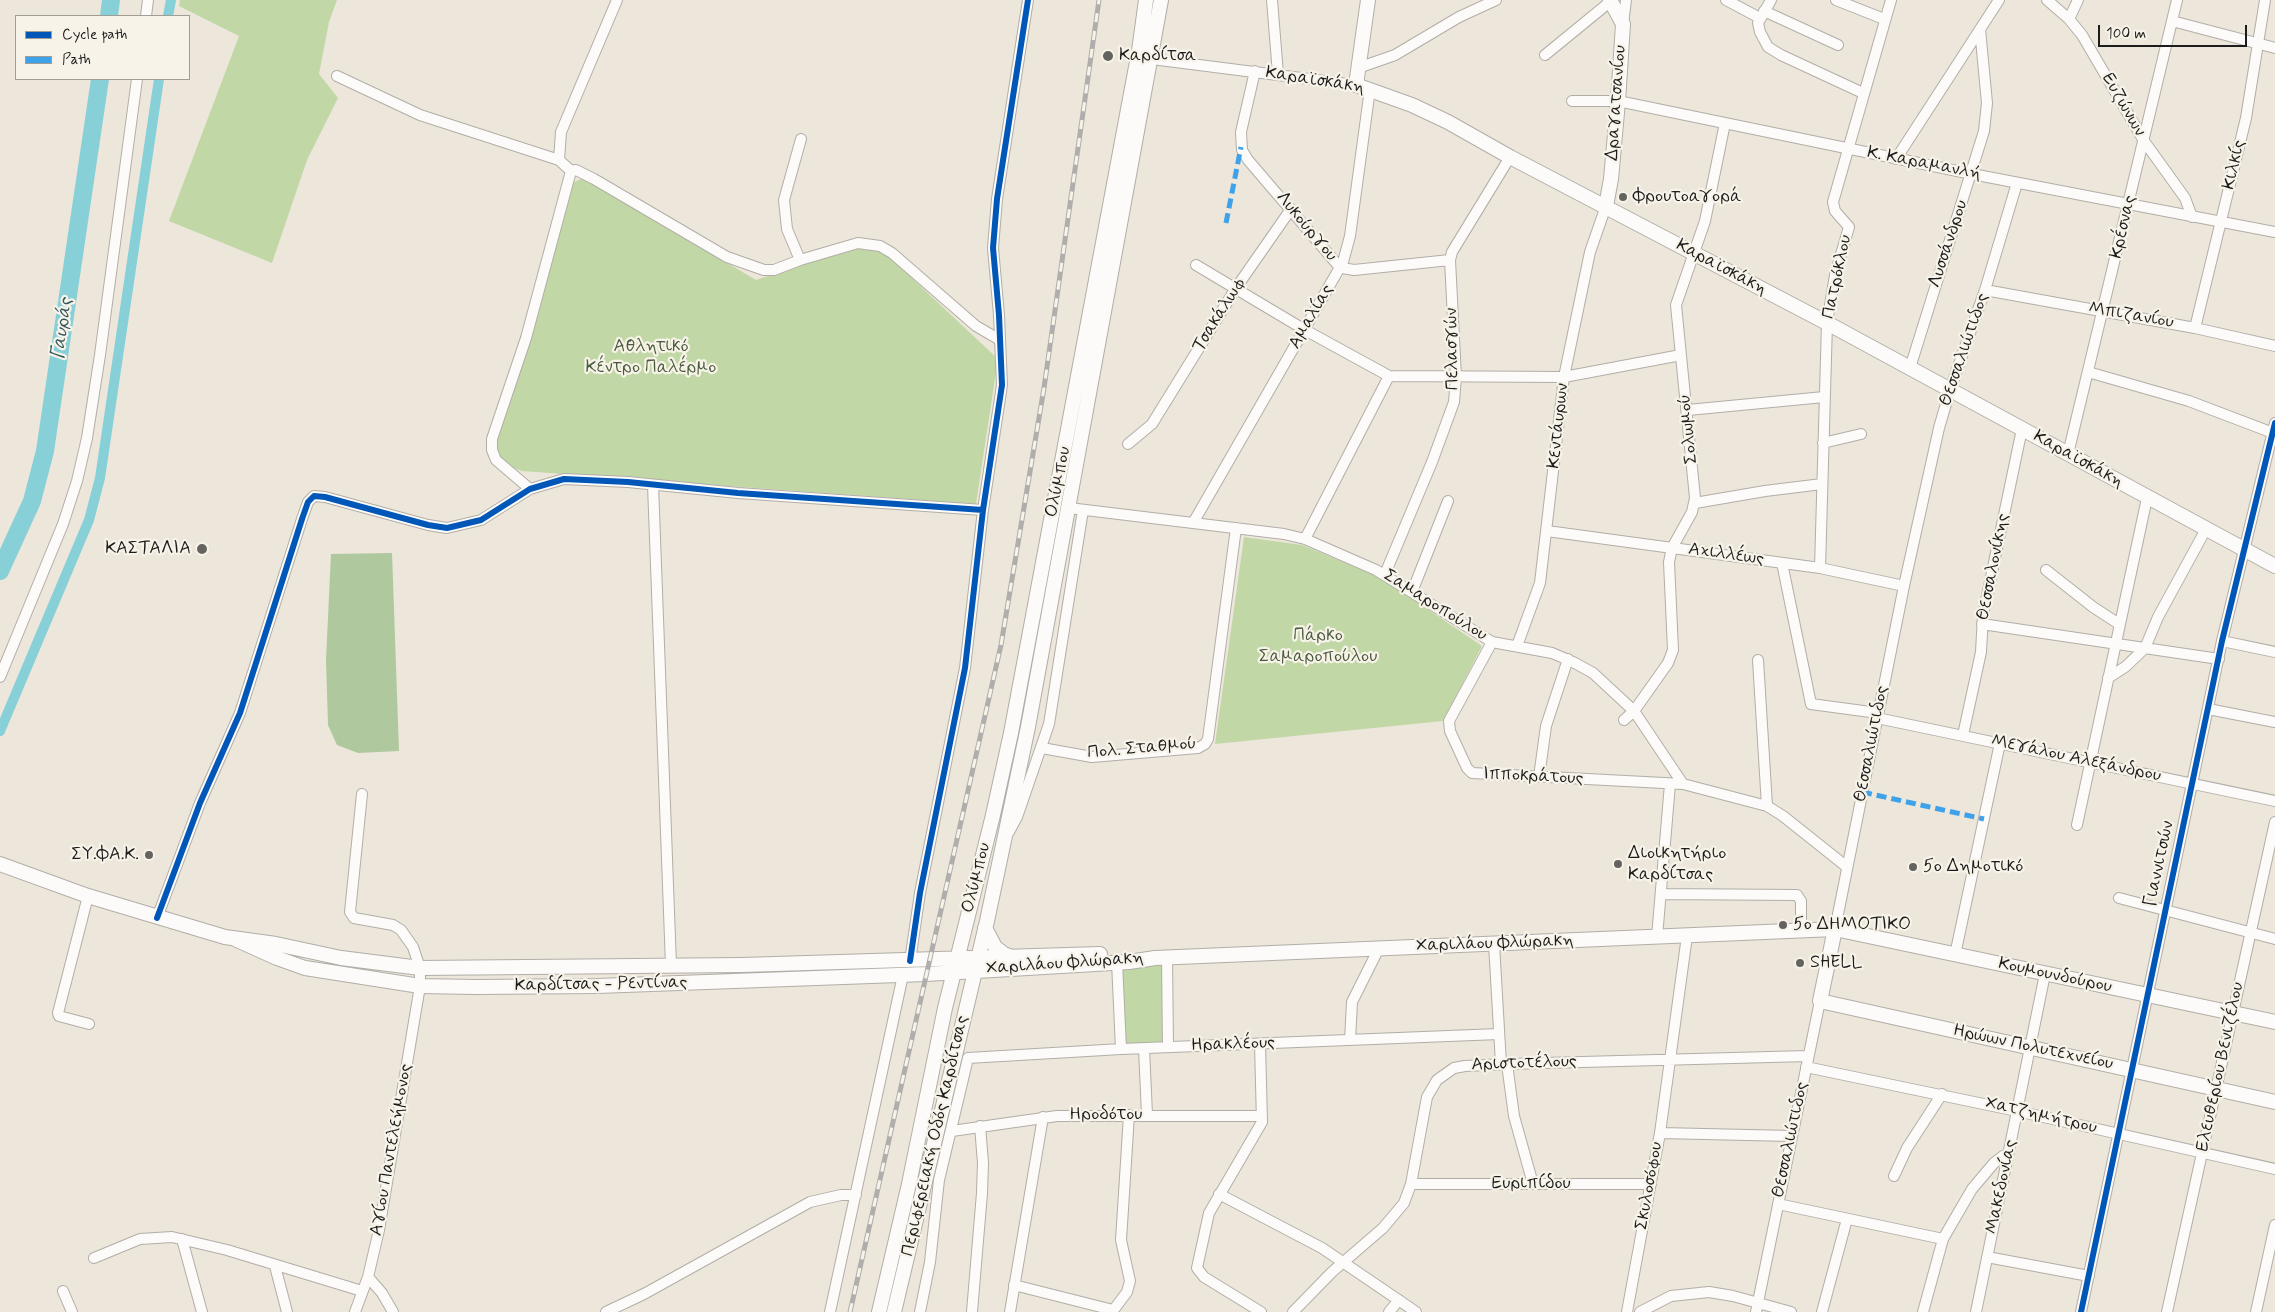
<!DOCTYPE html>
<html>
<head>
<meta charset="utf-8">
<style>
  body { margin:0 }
  #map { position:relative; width:2275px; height:1312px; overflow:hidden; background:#ece6db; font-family:Mynerve,sans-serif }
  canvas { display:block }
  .legend { position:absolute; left:15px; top:15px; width:175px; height:65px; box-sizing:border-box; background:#f7f3e8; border:1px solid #9f9d96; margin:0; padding:6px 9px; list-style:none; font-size:15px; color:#1c1c1c }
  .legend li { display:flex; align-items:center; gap:10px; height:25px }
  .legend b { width:25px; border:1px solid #9f9d96 }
  .scale { position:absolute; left:2098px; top:25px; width:149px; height:22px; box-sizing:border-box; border:2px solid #1c1c1c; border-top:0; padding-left:6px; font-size:15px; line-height:18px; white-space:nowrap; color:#1c1c1c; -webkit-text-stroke:4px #f7f3e8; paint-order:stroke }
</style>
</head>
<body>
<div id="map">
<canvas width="2275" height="1312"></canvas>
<ul class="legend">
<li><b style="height:6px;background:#0057b8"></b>Cycle path</li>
<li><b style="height:6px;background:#3da2ea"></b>Path</li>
</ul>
<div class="scale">100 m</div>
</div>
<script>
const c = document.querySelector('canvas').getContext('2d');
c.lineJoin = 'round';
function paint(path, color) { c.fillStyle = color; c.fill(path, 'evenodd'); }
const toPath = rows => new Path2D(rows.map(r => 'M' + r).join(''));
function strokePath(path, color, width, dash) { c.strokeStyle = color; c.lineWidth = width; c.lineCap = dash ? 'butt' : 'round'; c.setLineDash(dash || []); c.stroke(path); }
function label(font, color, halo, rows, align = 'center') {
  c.font = font + ' Mynerve,sans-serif'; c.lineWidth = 4.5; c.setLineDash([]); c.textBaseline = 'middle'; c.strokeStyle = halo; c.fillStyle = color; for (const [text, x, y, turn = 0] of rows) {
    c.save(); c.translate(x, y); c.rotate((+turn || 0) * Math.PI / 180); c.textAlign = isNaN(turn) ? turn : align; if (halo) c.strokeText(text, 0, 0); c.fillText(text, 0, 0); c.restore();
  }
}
paint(toPath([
  [180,0,337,0,329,22,319,74,338,98,307,160,272,263,169,221,239,36,179,6],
  [581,179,586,179,756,280,852,247,864,246,884,252,998,359,976,504,522,471,509,466,500,457,495,446,572,183],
  [1244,537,1302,545,1383,579,1482,646,1443,721,1215,744],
  [1164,965,1165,1042,1123,1044,1121,967]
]), '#c1d8a6');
paint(toPath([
  [392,553,399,751,358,753,337,745,328,725,326,660,331,554]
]), '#b0c89d');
strokePath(toPath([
  [168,16,171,0],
  [0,731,89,520,100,478,159,79]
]), '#87d0d8', 10);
strokePath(toPath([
  [109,16,111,0],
  [0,571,32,501,45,451,100,79]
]), '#87d0d8', 18);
const minor = toPath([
  [617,0,561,132,559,160,571,171,576,170,594,179,727,257,764,270,774,270,800,260,858,243,880,246,892,253,976,326,1000,340],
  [1272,0,1278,74],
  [1726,0,1760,18],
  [1771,0,1758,23,1760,32,1768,47,1781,55,1863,93],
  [1836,0,1884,19],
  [2047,0,2069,19,2082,35,2144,141,2185,198,2192,217],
  [1764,11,1838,45],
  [146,16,148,0],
  [2069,19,2078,0],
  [2172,21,2275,48],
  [1623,24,1626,0],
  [1545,55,1611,1],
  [1144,58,1356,85],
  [1358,68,1395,55,1459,17,1496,0],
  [1255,71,1241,132,1242,150,1248,160,1337,264,1342,268,1354,270,1450,260],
  [337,76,420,115,559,160],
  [1572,101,1618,101,1972,174,2275,232],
  [1896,159,1999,0],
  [800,260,787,229,784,200,801,139],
  [1196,265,1305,330,1389,376,1564,377,1681,355],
  [1985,290,2195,328,2275,346],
  [2195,328,2246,118,2265,0],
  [1910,368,1984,131,1987,103,1980,29],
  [2088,372,2189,401,2273,433],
  [1688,410,1824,397],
  [1823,443,1861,434],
  [1128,444,1152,424,1236,288,1291,209],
  [2068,454,2177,0],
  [653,485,671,965],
  [530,489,496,460,492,450,492,439,526,338,571,171],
  [1695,503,1765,491,1822,484],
  [1069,508,1284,534,1305,539,1376,570,1492,642,1552,653,1573,662,1593,673,1634,711,1683,784],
  [1193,523,1343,262,1350,236,1370,89],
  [1547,531,1820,568,1904,586],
  [1305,539,1389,376],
  [1782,563,1811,704,1878,713],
  [1820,568,1827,323,1835,275,1849,227,1835,211,1833,202,1891,0],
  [2046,570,2093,607,2119,624],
  [1385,574,1432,462,1454,402,1456,377,1450,260,1452,252,1510,157],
  [1412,592,1448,501],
  [1982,624,2219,659],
  [2222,641,2275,652],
  [1492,642,1449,721,1450,731,1467,768,1472,773,1683,784,1767,806,1783,816,1847,867],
  [1517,646,1540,583,1564,377,1590,252,1606,206],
  [1758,660,1767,806],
  [0,677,63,524,77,481,87,438,100,355,137,79],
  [2108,678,2125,667,2145,648,2158,617,2206,529],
  [2208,709,2275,722],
  [1877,718,2275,801],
  [1624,720,1634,711,1668,663,1673,650,1669,562,1672,548,1692,512,1695,498,1676,305,1705,221,1725,123],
  [1963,735,1981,652,1983,615,2022,429],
  [1042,748,1092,757,1198,748,1205,744,1208,739,1236,528],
  [1539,777,1546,726,1568,659],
  [2077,825,2147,498],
  [1009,832,1017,817,1049,724,1083,510],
  [1661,894,1797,895,1801,901,1801,931],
  [88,896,58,1013,59,1016,89,1024],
  [2119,898,2275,939],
  [157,918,200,803,240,713,302,519,308,502,314,496,325,497,428,525,447,528,481,520,530,489,564,479,628,482,738,493,983,510],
  [1835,929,1904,586,1939,428,1950,390,1985,290,2017,183],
  [1657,937,1670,784],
  [1494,944,1501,1064],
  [1955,955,2000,743],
  [1167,957,1168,1047],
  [910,961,920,893,965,668,983,510,1002,385,999,315,993,248,997,199,1028,0],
  [1117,962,1121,1049],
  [1350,1040,1352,1002,1379,948],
  [1260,1044,1262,1122,1209,1213,1197,1268,1204,1277,1261,1312],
  [1144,1048,1147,1115],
  [1507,1064,1514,1116,1533,1184],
  [1806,1067,2017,1111,2275,1169],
  [952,1131,1057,1116,1262,1116],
  [1660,1133,1792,1136],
  [1894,1176,1907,1148,1942,1094],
  [1411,1184,1651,1184],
  [1219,1194,1322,1248,1416,1312],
  [1778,1204,1943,1239],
  [182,1239,202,1312],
  [1987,1257,2089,1276],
  [94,1258,140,1239,172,1237,227,1250,362,1291],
  [275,1266,287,1312],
  [368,1277,382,1293,393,1312],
  [1014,1285,1113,1310],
  [63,1291,72,1312],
  [355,1312,368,1277,379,1230,420,986,420,968,413,947,401,930,393,925,354,918,350,912,362,794],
  [606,1312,644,1294,810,1202,841,1195,856,1195],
  [830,1312,903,975],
  [920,1312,930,1262,939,1180,968,1058,1121,1049,1499,1034],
  [972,1312,982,1193,983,1163,980,1126],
  [1010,1312,1043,1117],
  [1112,1312,1127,1292,1130,1281,1121,1240,1129,1115],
  [1293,1312,1332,1272,1383,1228,1404,1203,1411,1184,1427,1097,1437,1080,1454,1068,1465,1066,1507,1064,1808,1056],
  [1389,1312,1399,1300],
  [1627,1312,1660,1133,1687,936],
  [1640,1312,1671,1296,1709,1292,1733,1296,1791,1312],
  [1756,1312,1820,1001],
  [1822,1312,1847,1219],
  [1923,1312,1943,1239,1972,1189,1994,1163,2003,1156,2008,1154],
  [1976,1312,2045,974],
  [2081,1312,2222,641,2275,423],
  [2167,1312,2275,822],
  [2256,1312,2275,1225]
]);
const major = toPath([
  [1368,0,1356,85,1412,105,1448,122,1510,157,1827,323,2275,566],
  [1606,206,1611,179,1618,101,1623,24,1610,0],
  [0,864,88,896,225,937,276,944,341,958,420,968,742,965,1100,954],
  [985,928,995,947,1004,954,1012,957],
  [1835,929,1820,1001,2275,1102],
  [235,939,277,958,305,968,420,986,476,987,597,986,926,974,1129,962,1155,958,1835,929,2275,1022],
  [879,1312,909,1184,945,1008,993,815,1011,733,1139,51,1146,0],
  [894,1312,987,921,1028,727,1161,0]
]);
strokePath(minor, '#b2aea7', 12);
strokePath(major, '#b2aea7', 16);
strokePath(minor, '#fcfbfa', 10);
strokePath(major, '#fcfbfa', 14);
const rail = toPath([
  [850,1312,1001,645,1044,388,1099,0]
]);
strokePath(rail, '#afaeac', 5);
strokePath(rail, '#f7f3e8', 3, [9]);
strokePath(toPath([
  [1226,223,1241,147],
  [1862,792,1984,819]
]), '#3da2ea', 5, [10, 5]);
strokePath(toPath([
  [157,918,200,803,240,713,302,519,308,502,314,496,325,497,428,525,447,528,481,520,530,489,564,479,628,482,738,493,983,510],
  [910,961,920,893,965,668,983,510,1002,385,999,315,993,248,997,199,1028,0],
  [2081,1312,2222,641,2275,423]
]), '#0057b8', 6);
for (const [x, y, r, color] of [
  [1108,56,6,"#65635f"],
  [1623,197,5,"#65635f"],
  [202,549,6,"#65635f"],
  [149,855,5,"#65635f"],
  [1618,864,5,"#65635f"],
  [1913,867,5,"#65635f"],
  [1783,925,5,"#65635f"],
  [1800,963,5,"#65635f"]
]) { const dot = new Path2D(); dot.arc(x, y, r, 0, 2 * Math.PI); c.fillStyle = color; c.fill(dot); strokePath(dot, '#f7f3e8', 2); }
label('18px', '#1c1c1c', '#f7f3e8', [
  ["Καρδίτσα",1119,56],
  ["Φρουτοαγορά",1633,197],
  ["ΚΑΣΤΑΛΙΑ",191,549,"right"],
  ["Διοικητήριο",1628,854],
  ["Καρδίτσας",1628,875],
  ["ΣΥ.ΦΑ.Κ.",139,855,"right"],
  ["5ο Δημοτικό",1923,867],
  ["5ο ΔΗΜΟΤΙΚΟ",1793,925],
  ["SHELL",1810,963]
], 'left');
label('18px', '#1c1c1c', '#f7f3e8', [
  ["Καραϊσκάκη",1315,81,9],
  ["Δραγατσανίου",1617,103,-86],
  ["Ευζώνων",2123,105,60],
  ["Κ. Καραμανλή",1924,164,11],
  ["Κιλκίς",2235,165,-77],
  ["Λυκούργου",1306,227,50],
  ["Κρέσνας",2124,227,-77],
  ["Λυσσάνδρου",1949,244,-72],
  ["Καραϊσκάκη",1721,268,28],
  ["Πατρόκλου",1838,277,-78],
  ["Τσακάλωφ",1220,315,-58],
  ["Μπιζανίου",2131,316,10],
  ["Αμαλίας",1312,317,-60],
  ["Πελασγών",1453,349,-91],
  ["Θεσσαλιώτιδος",1965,350,-71],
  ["Κεντάυρων",1559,426,-84],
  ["Σολωμού",1689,429,-96],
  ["Καραϊσκάκη",2078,460,29],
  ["Ολύμπου",1059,482,-79],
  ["Αχιλλέως",1726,555,8],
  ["Θεσσαλονίκης",1994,567,-79],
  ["Σαμαροπούλου",1435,606,32],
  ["Θεσσαλιώτιδος",1872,744,-79],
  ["Πολ. Σταθμού",1142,749,-5],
  ["Μεγάλου Αλεξάνδρου",2076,759,12],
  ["Ιπποκράτους",1533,777,3],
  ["Γιαννιτσών",2160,864,-78],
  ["Ολύμπου",977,878,-76],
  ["Χαριλάου Φλώρακη",1495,944,-2],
  ["Χαριλάου Φλώρακη",1065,964,-4],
  ["Κουμουνδούρου",2055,976,12],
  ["Καρδίτσας - Ρεντίνας",601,985,-1],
  ["Ηρακλέους",1233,1045,-2],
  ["Ηρώων Πολυτεχνείου",2033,1048,12],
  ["Αριστοτέλους",1524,1064,-2],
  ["Ελευθερίου Βενιζέλου",2221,1067,-78],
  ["Ηροδότου",1106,1115],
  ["Χατζημήτρου",2041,1116,13],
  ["Περιφερειακή Οδός Καρδίτσας",936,1136,-77],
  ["Θεσσαλιώτιδος",1791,1140,-78],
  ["Αγίου Παντελεήμονος",392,1150,-80],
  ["Ευριπίδου",1531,1184],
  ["Σκυλοσόφου",1650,1186,-80],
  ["Μακεδονίας",2002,1187,-78]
]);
label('18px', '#495a3d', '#f7f3e8', [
  ["Αθλητικό",651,347],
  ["Κέντρο Παλέρμο",651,368],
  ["Πάρκο",1318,636],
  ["Σαμαροπούλου",1318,657]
]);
label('italic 19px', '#32585d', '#f7f3e8', [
  ["Γαυράς",63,329,-82]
]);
</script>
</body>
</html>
